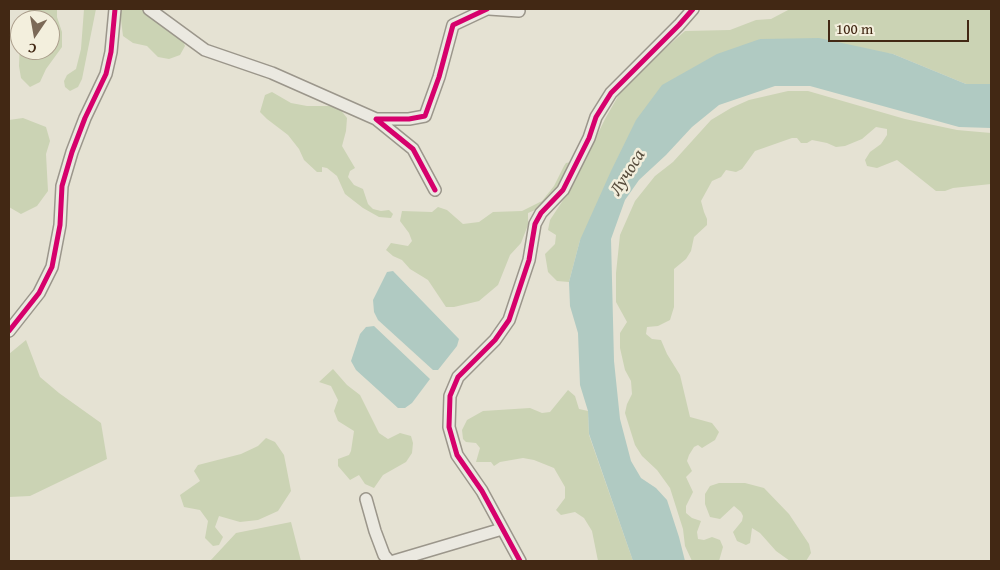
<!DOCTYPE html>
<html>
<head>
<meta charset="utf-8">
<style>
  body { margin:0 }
  #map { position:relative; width:1000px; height:570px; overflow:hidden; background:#e5e2d3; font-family:"Gentium Book Plus",serif }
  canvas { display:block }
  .frame { position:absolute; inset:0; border:10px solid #422814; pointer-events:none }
  .north { position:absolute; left:10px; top:10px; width:50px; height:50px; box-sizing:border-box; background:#f3efdd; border:1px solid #ac9f8d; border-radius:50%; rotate:192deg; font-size:14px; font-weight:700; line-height:20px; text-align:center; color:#422814 }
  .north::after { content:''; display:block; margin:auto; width:18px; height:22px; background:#7b6957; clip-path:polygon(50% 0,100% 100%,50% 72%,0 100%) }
  .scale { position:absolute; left:828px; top:20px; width:141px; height:22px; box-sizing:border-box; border:2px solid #422814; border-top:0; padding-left:6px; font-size:15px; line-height:18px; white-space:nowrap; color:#422814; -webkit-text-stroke:4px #f3efdd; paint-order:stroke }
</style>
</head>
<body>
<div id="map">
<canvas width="1000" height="570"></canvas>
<div class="frame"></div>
<div class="north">С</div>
<div class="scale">100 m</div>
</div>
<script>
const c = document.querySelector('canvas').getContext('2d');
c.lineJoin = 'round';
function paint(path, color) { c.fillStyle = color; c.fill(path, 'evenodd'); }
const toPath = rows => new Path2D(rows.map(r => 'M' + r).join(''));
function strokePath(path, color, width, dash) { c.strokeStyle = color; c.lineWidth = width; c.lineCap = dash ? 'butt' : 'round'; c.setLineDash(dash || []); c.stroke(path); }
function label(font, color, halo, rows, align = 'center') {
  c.font = font + ' "Gentium Book Plus",serif'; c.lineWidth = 5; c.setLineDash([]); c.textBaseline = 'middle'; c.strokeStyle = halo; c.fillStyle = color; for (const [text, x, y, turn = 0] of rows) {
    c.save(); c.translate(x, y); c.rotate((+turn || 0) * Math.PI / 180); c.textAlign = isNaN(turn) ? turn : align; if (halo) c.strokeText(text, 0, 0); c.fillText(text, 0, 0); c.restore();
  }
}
paint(toPath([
  [29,9,57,9,57,17,62,32,62,47,46,69,40,82,30,87,21,78,19,66,20,40,20,50,50,50,50,20,26,20],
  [84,9,96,9,82,79,78,87,70,91,65,87,64,81,67,75,76,69,81,49],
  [122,9,142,9,182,38,185,46,180,55,169,59,158,57,147,46,133,43,123,36,120,12],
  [790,9,991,9,991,84,966,84,893,54,760,39,580,240,569,282,557,281,548,272,545,254,555,244,556,235,548,230,550,220,573,185,605,119,625,84,685,31,730,30,756,20,771,19],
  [788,91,808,91,905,119,957,130,991,133,991,184,953,188,945,191,936,191,897,160,877,168,867,166,865,160,870,152,881,144,887,135,887,129,876,127,862,139,845,146,836,147,827,143,812,140,807,143,801,143,797,138,792,138,755,151,742,169,736,172,726,170,721,177,712,181,701,201,704,212,707,219,707,225,694,237,691,251,686,259,674,269,674,307,670,320,658,326,647,327,646,334,652,339,661,340,667,354,680,375,690,417,712,423,719,432,715,440,702,448,698,445,694,447,689,455,687,461,692,471,686,477,693,492,686,506,686,513,692,518,701,521,697,532,698,539,704,540,712,537,720,540,723,547,719,561,692,561,685,546,683,529,670,488,657,470,642,456,635,445,625,413,627,404,632,394,631,381,625,370,620,348,620,333,627,322,616,302,616,273,620,235,635,201,655,176,673,162,711,120,731,108,749,100],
  [272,92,291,103,307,106,330,106,340,109,347,118,346,131,342,146,355,168,350,171,348,177,354,185,363,189,368,204,373,209,381,211,389,210,393,214,391,218,379,217,363,208,345,194,337,176,327,168,322,167,322,172,317,172,304,160,299,149,288,135,267,119,260,112,265,95],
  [23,118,46,127,50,141,46,154,48,191,37,206,21,214,9,207,9,120],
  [571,162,561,183,540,208,528,213,528,225,521,243,510,255,498,285,479,301,454,307,446,307,428,280,410,269,402,260,393,256,386,250,391,243,408,246,412,241,409,233,400,221,402,211,432,212,438,207,447,210,463,224,479,222,493,212,522,211,542,201,554,186,564,166,566,163],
  [26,340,40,377,59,393,101,423,107,459,30,496,9,497,9,354],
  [333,369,347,385,360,395,379,433,388,439,400,433,411,436,413,443,412,453,406,462,383,475,374,488,365,484,359,475,350,480,338,466,338,459,349,455,351,451,354,431,338,421,334,411,338,400,331,386,319,382],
  [568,390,575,396,579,409,588,411,589,435,633,561,598,561,592,531,584,518,575,512,561,515,556,510,565,498,565,487,554,468,534,460,523,458,500,462,494,466,491,462,476,462,480,448,476,443,466,442,463,439,462,430,467,420,483,411,530,408,542,413,550,412],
  [266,438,275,442,284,455,291,491,278,511,258,520,240,522,219,516,215,527,223,537,219,545,213,546,205,538,208,521,200,510,184,507,180,495,200,481,194,471,198,465,241,454,258,446],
  [719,483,745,483,764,488,789,514,809,544,811,553,806,561,790,561,776,551,760,533,752,528,750,543,746,545,737,541,733,532,742,521,743,516,741,512,734,506,720,519,710,517,705,504,705,494,710,486],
  [291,522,301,561,210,561,236,533]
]), '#cbd3b4');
paint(toPath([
  [819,38,893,54,966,84,991,84,991,128,959,127,810,86,775,86,719,105,692,127,666,155,639,180,625,200,611,239,614,361,620,419,631,461,641,478,656,488,667,500,679,537,685,561,633,561,589,434,588,411,580,385,578,333,570,306,569,282,580,240,611,171,636,120,662,85,717,54,760,39],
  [393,271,459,339,457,346,438,370,433,370,378,320,374,312,373,300,387,272],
  [374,326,430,379,412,403,405,408,398,408,356,370,351,361,360,334,366,327]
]), '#b0cac2');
const street = toPath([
  [149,9,205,50,272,73,376,119],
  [489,9,519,11],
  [435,190,413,149,376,119,409,119,425,116,439,77,453,25,487,9],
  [9,331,39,293,52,267,60,225,62,186,72,152,85,118,106,74,111,52,115,9],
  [366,499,375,531,384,555,389,561],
  [394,561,502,529],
  [520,561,482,491,457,455,449,427,450,396,458,377,495,340,509,320,529,260,535,224,541,213,563,190,589,138,596,117,611,93,679,25,693,9]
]);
strokePath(street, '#9b968b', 14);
strokePath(street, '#ebe9e1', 11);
strokePath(toPath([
  [435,190,413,149,376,119,409,119,425,116,439,77,453,25,487,9],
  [9,331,39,293,52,267,60,225,62,186,72,152,85,118,106,74,111,52,115,9],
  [520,561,482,491,457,455,449,427,450,396,458,377,495,340,509,320,529,260,535,224,541,213,563,190,589,138,596,117,611,93,679,25,693,9]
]), '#d6006c', 5);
label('italic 18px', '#584e3e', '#f3efdd', [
  ["Лучоса",628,173,-58]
]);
</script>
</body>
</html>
